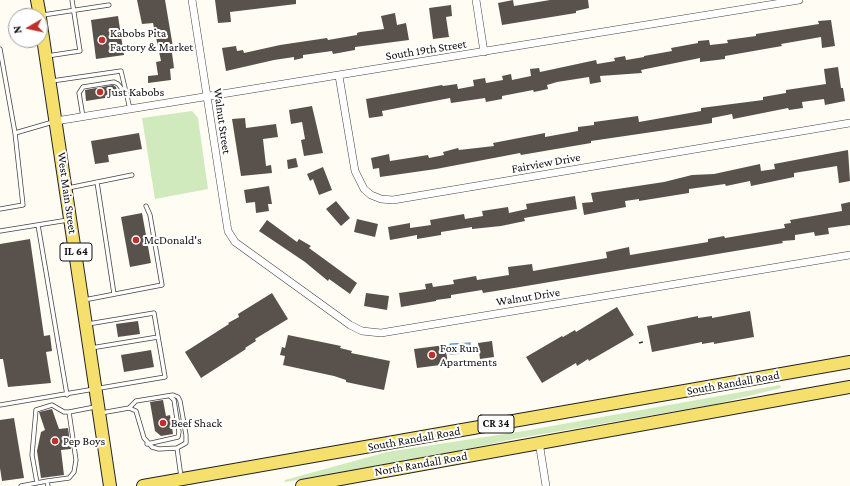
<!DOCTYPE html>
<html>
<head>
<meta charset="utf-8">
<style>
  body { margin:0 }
  #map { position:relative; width:850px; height:486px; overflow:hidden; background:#fffdf3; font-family:"Crimson Pro",serif }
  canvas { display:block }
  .north { position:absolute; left:8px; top:8px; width:40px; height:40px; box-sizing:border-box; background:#fff; border:1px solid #9f9f9f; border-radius:50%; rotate:261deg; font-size:11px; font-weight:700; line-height:16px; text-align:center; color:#101010 }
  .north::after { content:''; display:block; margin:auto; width:14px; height:18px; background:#be302a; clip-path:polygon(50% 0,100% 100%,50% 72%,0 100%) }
</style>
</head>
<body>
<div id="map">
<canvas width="850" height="486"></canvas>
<div class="north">N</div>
</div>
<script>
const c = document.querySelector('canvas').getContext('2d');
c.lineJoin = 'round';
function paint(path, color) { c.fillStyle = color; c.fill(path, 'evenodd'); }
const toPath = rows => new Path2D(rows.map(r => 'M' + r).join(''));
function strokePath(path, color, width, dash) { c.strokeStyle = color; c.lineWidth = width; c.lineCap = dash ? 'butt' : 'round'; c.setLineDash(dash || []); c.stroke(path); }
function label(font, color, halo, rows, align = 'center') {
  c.font = font + ' "Crimson Pro",serif'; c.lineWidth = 4; c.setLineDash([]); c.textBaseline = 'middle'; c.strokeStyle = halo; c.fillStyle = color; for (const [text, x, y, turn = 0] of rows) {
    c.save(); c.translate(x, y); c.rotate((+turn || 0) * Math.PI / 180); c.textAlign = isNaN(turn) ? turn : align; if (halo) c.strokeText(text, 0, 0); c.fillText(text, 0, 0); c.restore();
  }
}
paint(toPath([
  [192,111,198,118,208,189,155,199,142,118],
  [780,385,781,388,716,404,514,439,435,456,285,482,285,480,387,452,524,431]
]), '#d0e9bd');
const water = toPath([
  [470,343,470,353,450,354,450,344,470,343]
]);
paint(water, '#b9d9f5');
strokePath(water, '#4188cb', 1);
paint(toPath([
  [137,0,165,0,174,53,172,53,174,68,170,69,171,80,148,83,148,76,158,75,156,62,161,61,153,23,142,24],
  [215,0,296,0,296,4,230,12,231,22,218,23],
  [513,0,514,6,550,0,588,0,589,8,576,11,576,13,502,25,498,3],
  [451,5,452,16,446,17,449,37,433,39,429,8],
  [395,13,397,25,406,23,409,40,355,47,355,50,333,54,332,51,303,55,303,58,294,60,294,57,274,60,226,71,222,48,236,46,237,51,243,50,244,53,280,45,327,38,328,40,357,35,357,33,360,32,384,29,381,16],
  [118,16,124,55,96,59,91,20],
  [831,20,835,46,822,48,821,37,781,44,782,46,725,56,725,59,700,62,700,58,641,70,642,73,600,76,601,82,590,84,589,77,557,82,547,85,548,89,534,92,533,90,502,96,502,99,486,102,485,98,451,103,450,98,382,111,383,116,369,118,366,99,442,85,443,86,457,84,458,89,474,86,473,80,485,78,486,83,503,80,502,76,511,74,512,80,531,76,530,69,539,68,540,72,596,60,597,64,615,61,614,58,625,56,626,60,644,57,644,56,672,51,671,48,698,43,698,41,709,40,710,45,728,43,727,40,756,36,756,34,819,24,818,21],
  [838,67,841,88,843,88,845,101,825,105,824,99,802,102,803,108,789,110,788,108,733,119,732,114,712,118,712,123,700,125,591,141,591,143,521,155,520,153,436,169,380,177,379,168,373,169,371,158,389,154,390,161,428,155,429,158,444,155,443,152,458,148,459,150,494,146,493,143,545,133,545,137,578,131,578,127,594,125,594,122,638,116,639,122,701,111,701,108,763,100,763,97,786,93,786,90,826,84,824,69],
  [113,85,116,87,118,96,86,101,85,90],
  [312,106,323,153,304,156,301,140,305,139,302,122,291,124,289,110],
  [245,118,246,128,276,124,278,137,263,139,266,166,271,165,272,173,241,176,232,119],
  [139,133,142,149,108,155,109,162,95,164,91,141],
  [848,150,850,181,839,183,837,166,794,173,794,177,751,186,750,181,726,186,725,184,689,189,689,193,639,201,639,199,625,201,626,207,584,215,582,203,593,202,591,193,664,182,692,175,714,174,760,164,761,171,775,169,774,164],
  [296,158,298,167,288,169,287,160],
  [323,167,332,190,319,195,313,179,310,181,307,174],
  [269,186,272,204,268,204,269,211,256,213,255,202,246,203,244,190],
  [575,196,577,209,524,218,525,221,501,226,472,229,472,227,441,232,441,235,417,239,417,235,390,240,388,227,410,223,410,228,431,225,430,220,464,214,465,219,483,216,482,211,508,207,509,213,527,209,526,204],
  [336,201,350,218,341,226,326,209],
  [850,202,850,225,828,228,829,234,815,236,814,232,795,235,795,240,782,241,783,243,508,289,483,293,482,290,451,295,451,298,436,300,436,301,401,307,399,293,426,289,425,284,432,283,433,287,454,284,453,280,476,276,477,280,509,275,508,267,532,264,533,271,607,258,606,252,629,247,630,255,708,242,708,239,724,236,725,238,785,228,784,224,791,223,790,220,842,211,841,204],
  [142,213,151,263,130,267,121,217],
  [357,219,378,224,375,237,354,232],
  [267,220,297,242,299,239,311,246,309,248,357,283,350,294,329,279,328,281,305,262,259,231],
  [30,239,44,336,50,335,52,351,46,352,51,383,8,387,3,359,0,359,0,244],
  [272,293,288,319,255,339,256,341,245,348,246,349,201,378,185,352,229,324,228,323,239,317,238,314],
  [366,293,389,296,387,310,364,306],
  [617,307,634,335,589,361,588,359,577,366,576,363,542,383,526,357,562,336,563,337,575,330,576,332],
  [750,311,754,337,714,344,714,342,702,344,702,342,652,352,647,326,698,316,698,318,712,316,712,318],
  [138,321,140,334,118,337,116,324],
  [288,335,341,346,340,348,352,351,351,353,390,361,384,390,346,382,346,380,334,376,283,365,285,356,280,355,282,347,285,348],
  [492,341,494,357,480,359,478,343],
  [445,345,448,364,417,368,414,349],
  [151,350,154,367,124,372,121,355],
  [163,400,166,416,170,415,173,434,161,436,155,431,150,402],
  [52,409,59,429,68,428,71,449,61,450,64,475,41,478,37,451,41,432,45,430,39,412],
  [14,418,24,478,2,481,0,468,0,420]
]), '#59524c');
const service = toPath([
  [43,15,109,5],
  [0,49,15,133,53,122],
  [47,56,80,51,72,0],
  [52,81,121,71,130,109],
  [83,117,79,93,83,87,114,82,118,84,125,93],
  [97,182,114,294],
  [68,188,132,175],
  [0,209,23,205,15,133],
  [38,225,67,395],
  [0,231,68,220],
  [84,300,162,285,150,215,146,206],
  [91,348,158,337],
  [0,405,165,377,154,313,88,324],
  [101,413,129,408,136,401,173,395,178,397,180,401,186,435,186,443,177,448,159,449,152,447,144,438,136,411,129,408],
  [147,444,178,437,179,432,174,400,170,396],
  [177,448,181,477],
  [47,481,69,478,74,472,76,460,69,412,95,407],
  [37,483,32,455,36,410,52,405,64,412,69,412],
  [21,486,47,481,48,486]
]);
const minor = toPath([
  [192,0,228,231,235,242,350,325,362,331,381,333,850,255],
  [476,0,484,52],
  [339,76,355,171,364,189,371,195,381,199,393,200,850,123],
  [56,121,799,0],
  [539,442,546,486]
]);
const primary = toPath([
  [37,0,40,16],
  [40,18,110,486],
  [143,486,850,362],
  [302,486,850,387]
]);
strokePath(service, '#434343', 5);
strokePath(minor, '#434343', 8);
strokePath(primary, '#212121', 14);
strokePath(toPath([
  [639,343,643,342]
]), '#323232', 1.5, [4, 2]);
strokePath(service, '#fff', 3.5);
strokePath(minor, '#fff', 7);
strokePath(primary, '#f5e06d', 12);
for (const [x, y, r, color] of [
  [102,40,4,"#be302a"],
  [100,92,4,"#be302a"],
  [136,240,4,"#be302a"],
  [432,355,4,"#be302a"],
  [163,423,4,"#be302a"],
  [55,441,4,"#be302a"]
]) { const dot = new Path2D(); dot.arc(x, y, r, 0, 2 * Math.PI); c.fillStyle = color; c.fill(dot); strokePath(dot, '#fff', 1.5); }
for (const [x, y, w] of [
  [76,252,32],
  [496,424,36]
]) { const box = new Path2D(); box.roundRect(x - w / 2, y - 9, w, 18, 3); c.fillStyle = '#fff'; c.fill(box); strokePath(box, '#101010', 1); }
label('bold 11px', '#101010', null, [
  ["IL 64",76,252],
  ["CR 34",496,424]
]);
label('12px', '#101010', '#fff', [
  ["Kabobs Pita",110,33],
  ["Factory & Market",110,47],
  ["Just Kabobs",108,92],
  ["McDonald's",144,240],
  ["Fox Run",440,348],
  ["Apartments",440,362],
  ["Beef Shack",171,423],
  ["Pep Boys",63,441]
], 'left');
label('12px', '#101010', '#fff', [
  ["South 19th Street",426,50,-9],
  ["Walnut Street",222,121,82],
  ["Fairview Drive",546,163,-10],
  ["West Main Street",67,193,82],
  ["Walnut Drive",528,297,-9],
  ["South Randall Road",733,383,-10],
  ["South Randall Road",414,439,-10],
  ["North Randall Road",421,464,-10]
]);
</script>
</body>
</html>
